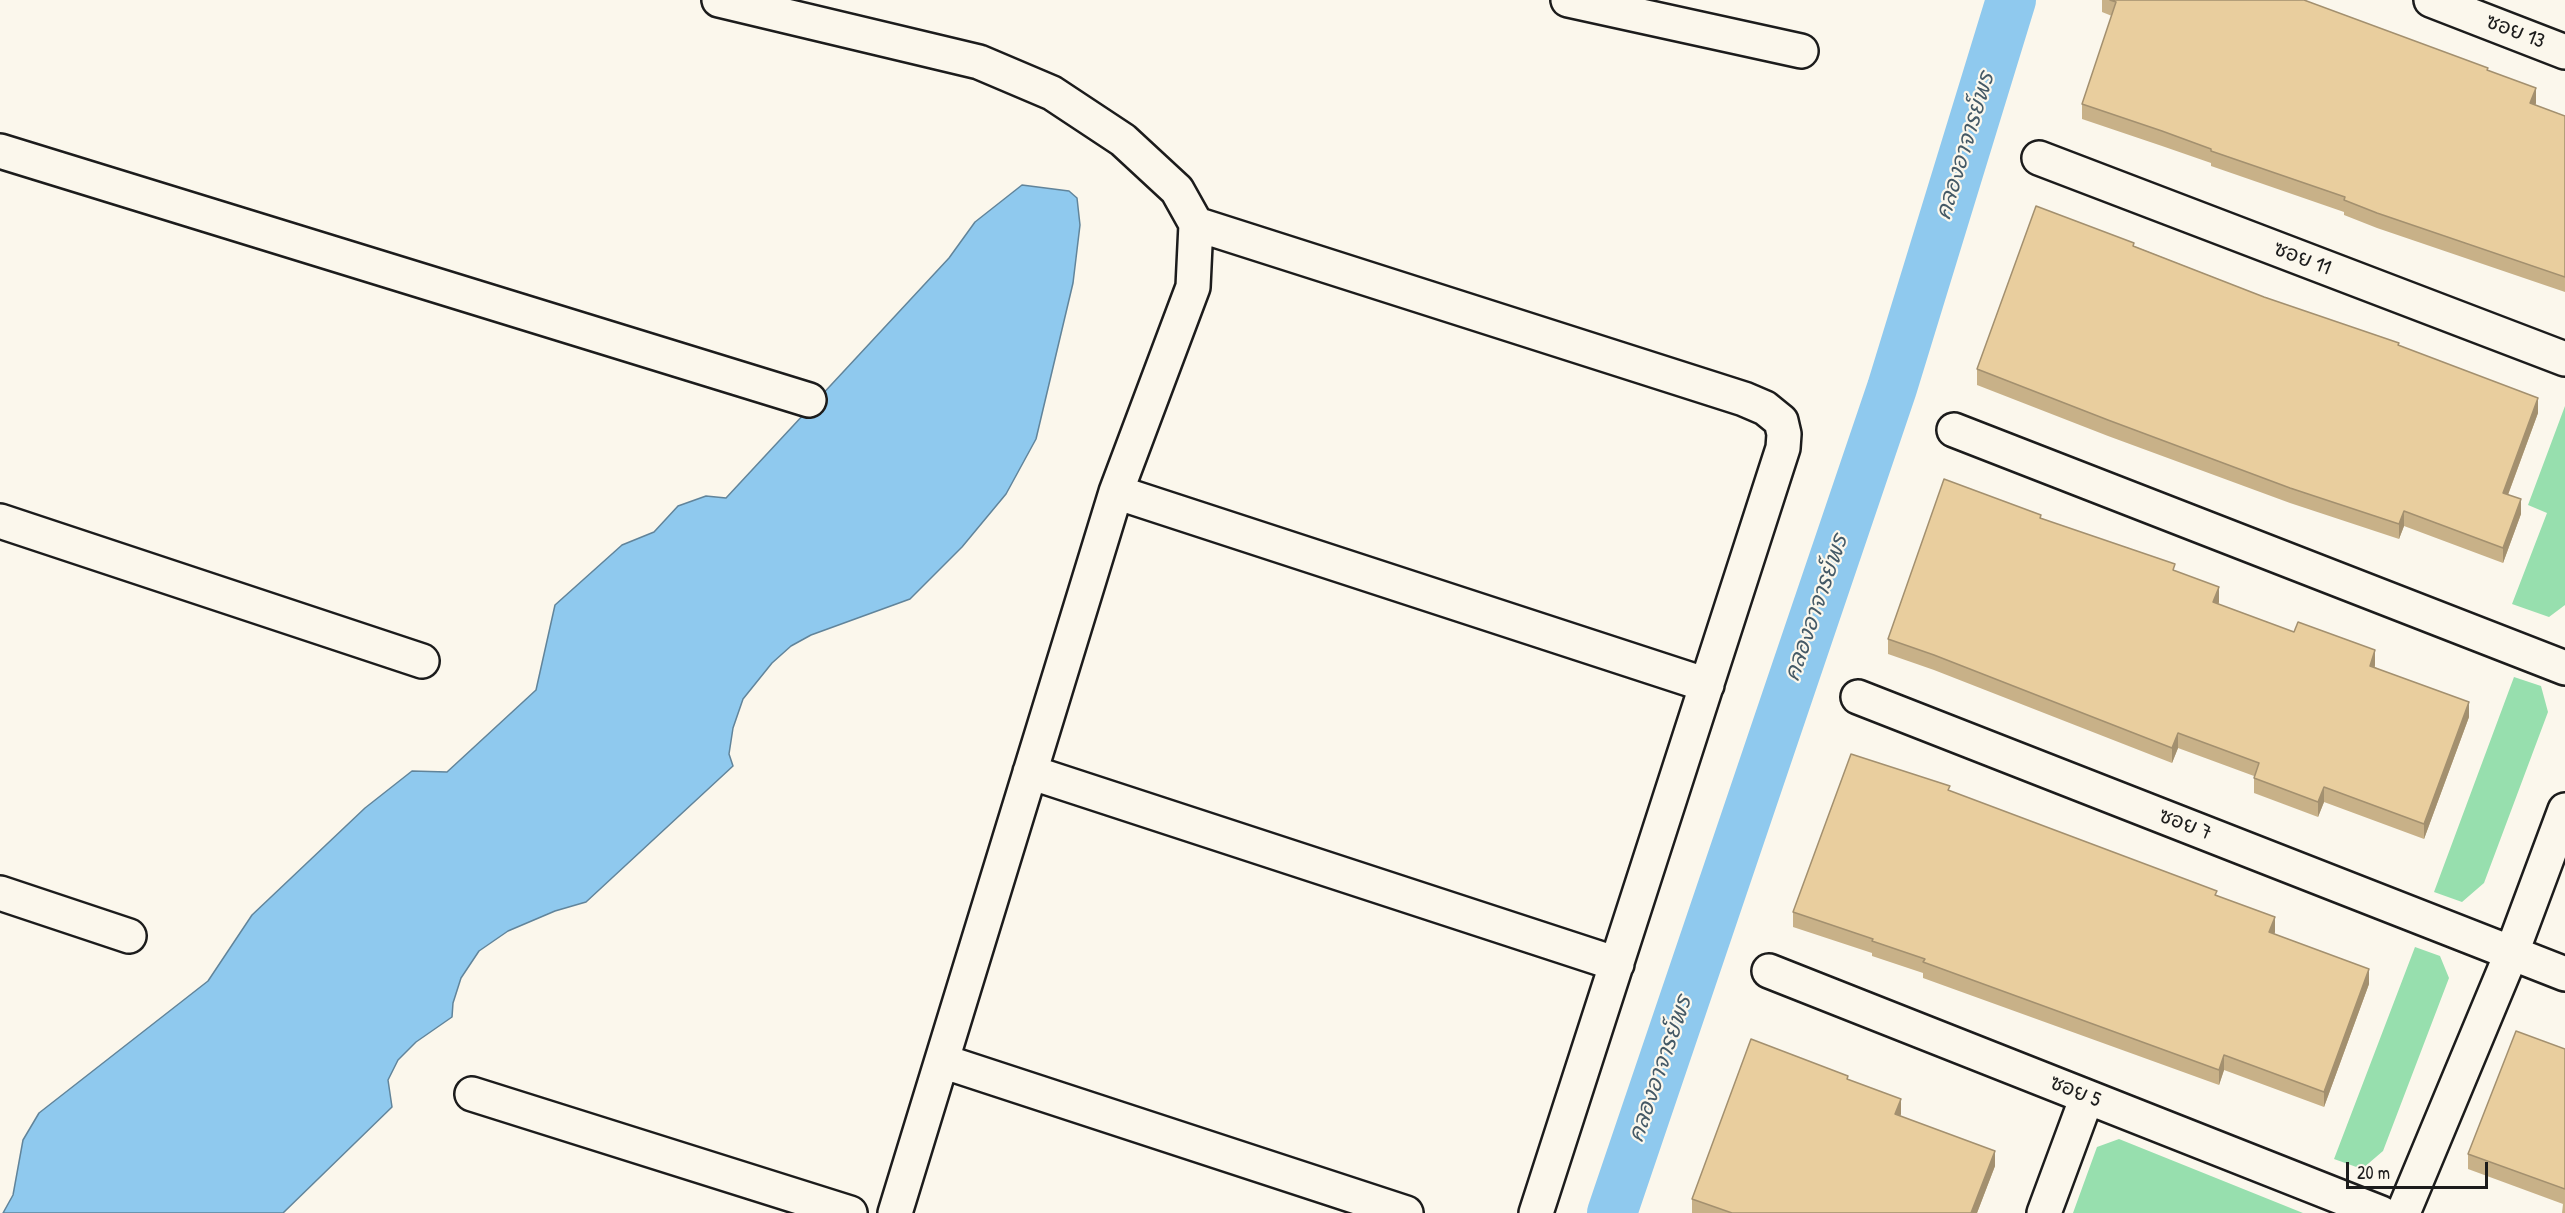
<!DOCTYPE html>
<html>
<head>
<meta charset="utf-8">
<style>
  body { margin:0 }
  #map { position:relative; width:2565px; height:1213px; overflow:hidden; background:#fbf7ec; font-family:"Patrick Hand",sans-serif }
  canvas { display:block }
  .scale { position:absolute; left:2346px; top:1162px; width:142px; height:27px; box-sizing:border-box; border:3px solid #1c1c1c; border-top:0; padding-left:8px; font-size:18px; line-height:21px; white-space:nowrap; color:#1c1c1c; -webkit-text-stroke:4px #fbf7ec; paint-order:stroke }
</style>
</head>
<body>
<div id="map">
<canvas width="2565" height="1213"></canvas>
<div class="scale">20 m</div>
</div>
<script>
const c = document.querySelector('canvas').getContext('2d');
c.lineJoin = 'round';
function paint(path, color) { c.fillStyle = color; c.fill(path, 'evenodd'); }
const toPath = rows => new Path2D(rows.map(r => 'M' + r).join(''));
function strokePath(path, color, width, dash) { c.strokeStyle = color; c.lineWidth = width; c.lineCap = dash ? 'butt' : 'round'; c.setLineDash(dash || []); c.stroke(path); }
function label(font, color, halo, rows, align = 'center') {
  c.font = font + ' "Patrick Hand","Playpen Sans Thai",sans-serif'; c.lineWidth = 4.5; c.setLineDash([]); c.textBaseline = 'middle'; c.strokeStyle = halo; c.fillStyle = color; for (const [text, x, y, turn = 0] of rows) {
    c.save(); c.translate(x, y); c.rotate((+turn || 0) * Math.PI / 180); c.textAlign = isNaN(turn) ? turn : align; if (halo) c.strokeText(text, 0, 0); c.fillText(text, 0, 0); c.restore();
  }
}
paint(toPath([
  [2565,406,2565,605,2549,617,2512,604,2547,513,2528,505],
  [2514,677,2541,686,2548,712,2484,883,2462,902,2434,892],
  [2415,947,2440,956,2449,978,2383,1151,2362,1169,2334,1159],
  [2119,1139,2303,1213,2073,1213,2097,1147]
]), '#97dfae');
const water = toPath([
  [1022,185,1069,191,1077,198,1080,225,1073,283,1036,439,1006,494,962,547,910,599,811,635,791,646,772,663,743,699,733,728,729,754,733,766,586,902,555,911,508,931,479,951,461,978,453,1003,452,1017,416,1042,398,1060,388,1080,392,1107,283,1213,3,1213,13,1195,23,1140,39,1113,208,981,252,915,365,808,412,771,447,772,536,690,555,605,622,545,654,532,678,506,706,496,726,498,949,258,975,222,1022,185]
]);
paint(water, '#8fc9ee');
strokePath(water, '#61849a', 1.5);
strokePath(toPath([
  [1612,1213,1892,388,2011,0]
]), '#8fc9ee', 50);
const minor = toPath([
  [719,0,979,62,1052,93,1123,140,1177,190,1196,224,1193,287,1116,492,895,1213],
  [1568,0,1801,51],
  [2431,0,2565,52],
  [0,151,809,400],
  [2039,158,2565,359],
  [1196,224,1744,399,1765,408,1781,421,1784,434,1783,448,1536,1213],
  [1954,430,2565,668],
  [1116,492,1707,685],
  [0,521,422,661],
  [1858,697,2565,974],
  [1030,772,1617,964],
  [0,893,129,936],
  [1769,971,2381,1213],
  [942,1061,1406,1213],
  [472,1094,850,1213],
  [2044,1213,2087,1097],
  [2403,1213,2512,952,2565,810]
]);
strokePath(minor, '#1c1c1c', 38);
strokePath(minor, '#fbf7ec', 33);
paint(toPath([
  [2102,0,2304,0,2488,71,2536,103,2535,105,2565,116,2565,292,2377,228,2344,215,2344,212,2211,166,2211,163,2162,146,2082,119,2082,104,2112,16,2102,12],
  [2134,246,2264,297,2399,346,2538,413,2508,495,2521,514,2503,563,2404,526,2399,539,2290,503,2108,436,1977,385,1977,369],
  [2041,518,2175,571,2219,602,2218,604,2375,665,2375,667,2469,717,2424,839,2324,802,2318,817,2254,793,2254,776,2178,748,2172,763,1934,670,1888,654,1888,639],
  [1950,791,2217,895,2275,932,2274,934,2369,984,2324,1107,2224,1070,2219,1085,1923,978,1923,973,1872,956,1872,953,1793,927,1793,912],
  [2565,1049,2565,1213,2562,1213,2563,1204,2468,1169,2468,1154],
  [1848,1080,1901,1114,1900,1116,1995,1166,1977,1213,1692,1213,1692,1199]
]), '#c8b188');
paint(toPath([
  [2536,88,2536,103,2530,119,2530,103],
  [2538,398,2538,413,2503,508,2503,493],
  [2521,499,2521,514,2503,563,2503,548],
  [2404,511,2404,526,2399,539,2399,524],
  [2219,587,2219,602,2213,617,2213,602],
  [2375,650,2375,665,2370,681,2370,666],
  [2469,702,2469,717,2424,839,2424,824],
  [2178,733,2178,748,2172,763,2172,748],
  [2324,787,2324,802,2318,817,2318,802],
  [2275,917,2275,932,2269,948,2269,932],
  [2369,969,2369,984,2324,1107,2324,1092],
  [2224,1055,2224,1070,2219,1085,2219,1070],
  [1901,1099,1901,1114,1895,1129,1895,1114],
  [1995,1151,1995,1166,1977,1213,1971,1213]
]), '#a3906f');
const building = toPath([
  [2110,0,2304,0,2488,68,2487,70,2536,88,2530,103,2565,116,2565,277,2377,213,2344,200,2345,197,2211,151,2211,149,2162,131,2082,104,2116,2,2110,0],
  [2036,206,2134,243,2133,246,2264,297,2399,343,2398,345,2538,398,2503,493,2521,499,2503,548,2404,511,2399,524,2290,488,2108,420,1977,369,2036,206],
  [1944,479,2041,515,2040,518,2175,564,2173,570,2219,587,2213,602,2294,632,2298,622,2375,650,2370,666,2469,702,2424,824,2324,787,2318,802,2254,778,2259,763,2178,733,2172,748,1934,655,1888,639,1944,479],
  [1851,754,1950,786,1948,790,2217,891,2215,895,2275,917,2269,932,2369,969,2324,1092,2224,1055,2219,1070,1923,962,1925,959,1872,941,1873,939,1793,912,1851,754],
  [2516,1031,2565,1049,2565,1189,2468,1154,2516,1031],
  [1751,1039,1848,1076,1847,1079,1901,1099,1895,1114,1995,1151,1971,1213,1732,1213,1692,1199,1751,1039]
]);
paint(building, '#e9ce9e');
strokePath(building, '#a3906f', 1.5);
label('21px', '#1c1c1c', '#fbf7ec', [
  ["ซอย 13",2515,32,21],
  ["ซอย 11",2302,259,21],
  ["ซอย 7",2185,825,21],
  ["ซอย 5",2075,1092,22]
]);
label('italic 22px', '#445966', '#fbf7ec', [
  ["คลองอาจารย์พร",1966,146,-73],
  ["คลองอาจารย์พร",1817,608,-71],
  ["คลองอาจารย์พร",1661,1069,-71]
]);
</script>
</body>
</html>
